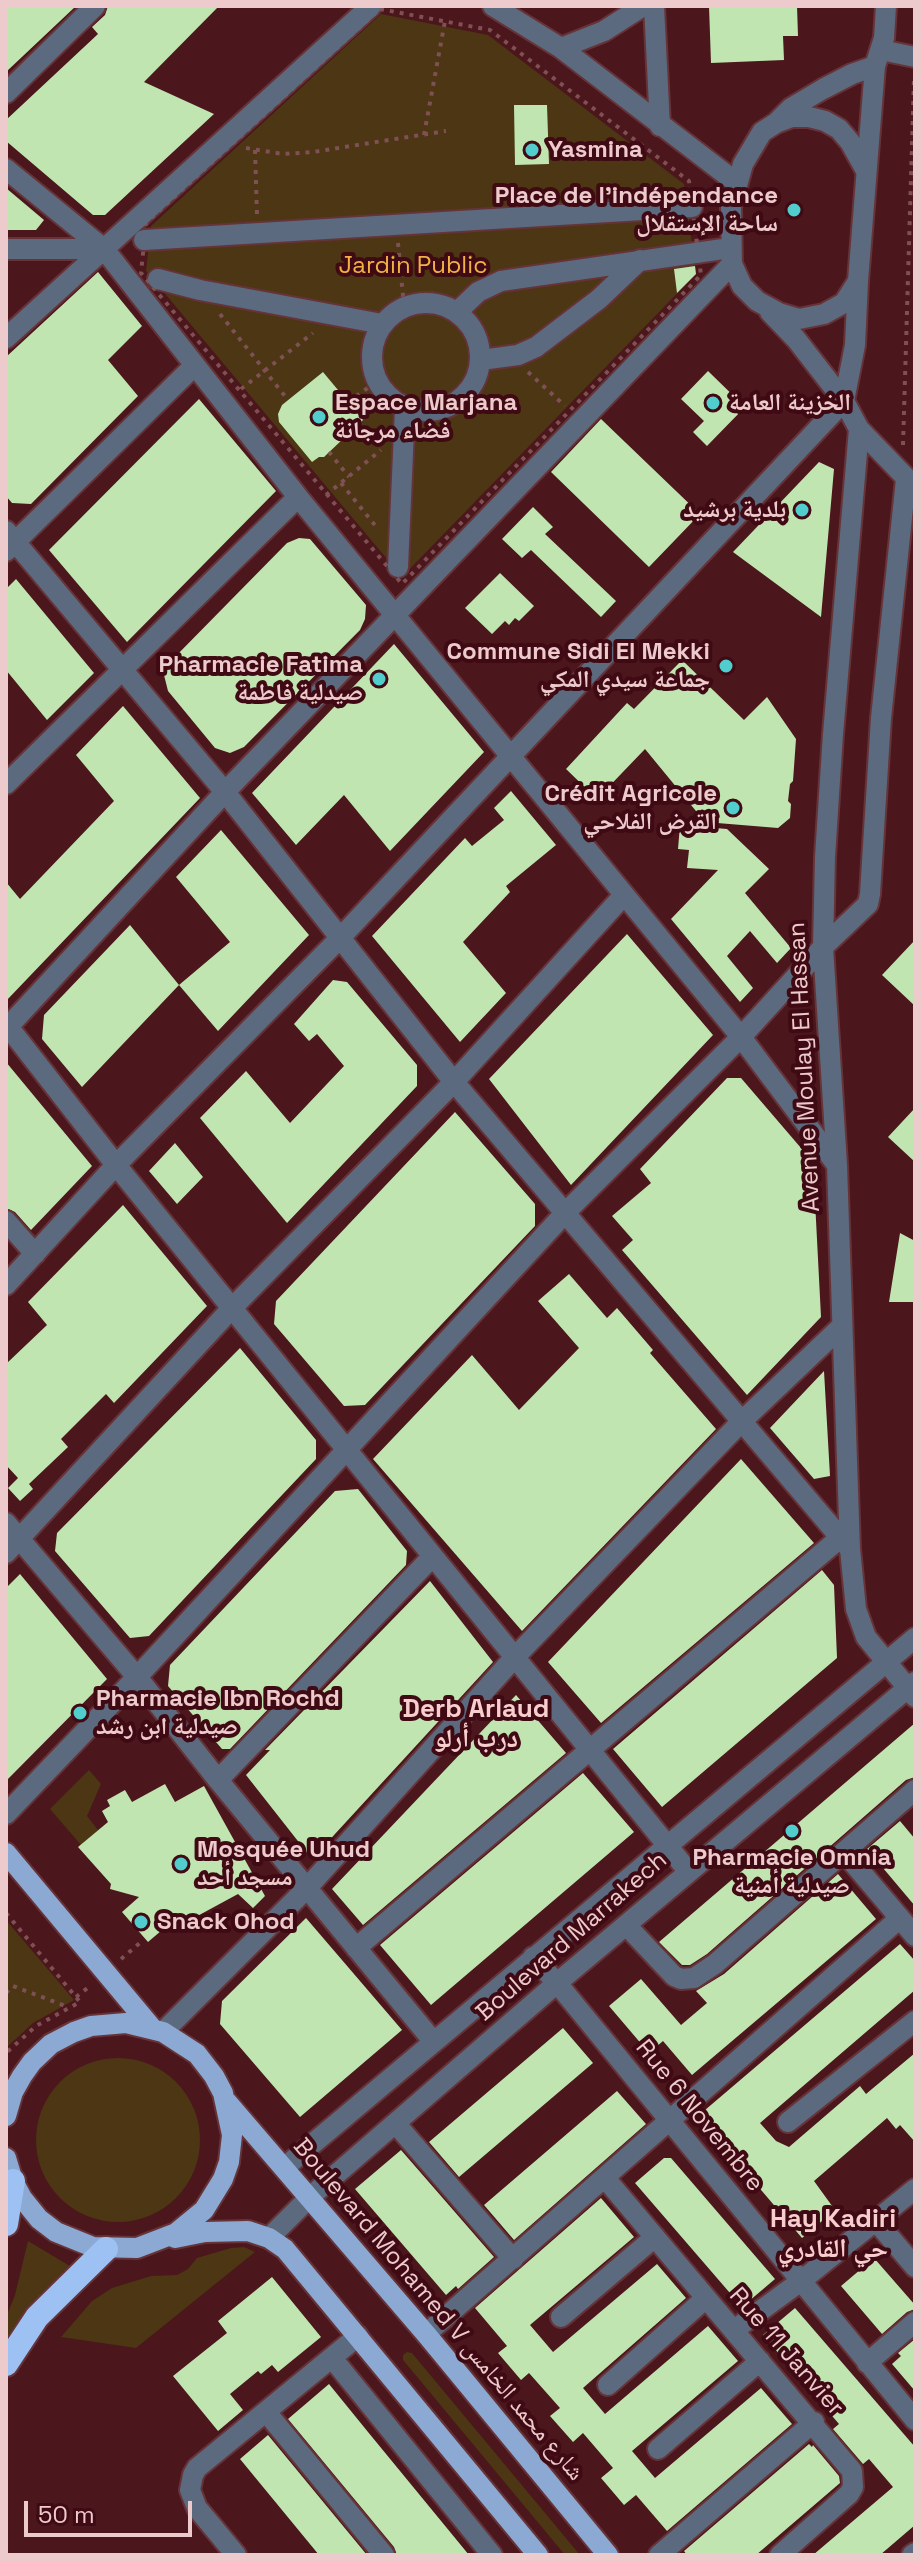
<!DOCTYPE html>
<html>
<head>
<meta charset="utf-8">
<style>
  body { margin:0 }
  #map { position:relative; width:921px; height:2561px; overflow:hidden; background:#4b161c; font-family:"Space Grotesk",sans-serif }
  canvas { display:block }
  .frame { position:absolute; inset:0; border:8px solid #edcacb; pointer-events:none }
  .scale { position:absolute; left:24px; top:2501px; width:168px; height:36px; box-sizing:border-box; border:4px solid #edcacb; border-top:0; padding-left:10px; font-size:24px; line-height:28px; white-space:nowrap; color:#edcacb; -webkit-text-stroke:6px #3f0a13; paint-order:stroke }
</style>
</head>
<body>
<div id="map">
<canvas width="921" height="2561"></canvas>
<div class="frame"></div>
<div class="scale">50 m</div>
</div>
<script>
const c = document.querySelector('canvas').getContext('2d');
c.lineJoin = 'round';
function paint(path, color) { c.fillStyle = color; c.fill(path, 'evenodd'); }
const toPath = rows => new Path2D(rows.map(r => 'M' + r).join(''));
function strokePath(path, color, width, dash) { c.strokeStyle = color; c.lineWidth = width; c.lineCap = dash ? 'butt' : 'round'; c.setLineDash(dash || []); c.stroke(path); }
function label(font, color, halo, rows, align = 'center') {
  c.font = font + ' "Space Grotesk","Noto Naskh Arabic",sans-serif'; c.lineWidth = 8; c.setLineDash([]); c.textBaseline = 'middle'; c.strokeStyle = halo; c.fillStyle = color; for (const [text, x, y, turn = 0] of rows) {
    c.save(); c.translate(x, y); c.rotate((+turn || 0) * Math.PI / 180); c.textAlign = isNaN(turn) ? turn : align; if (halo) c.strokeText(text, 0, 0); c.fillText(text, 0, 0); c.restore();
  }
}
paint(toPath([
  [381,14,488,35,684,184,696,274,402,577,146,271,151,226],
  [89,1770,101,1784,87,1816,98,1830,81,1845,50,1809],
  [6,1920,74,2000,33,2023,6,2048],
  '36 2140a82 82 0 1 1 164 0a82 82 0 1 1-164 0Z',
  [28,2241,70,2266,6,2345,6,2317,15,2295],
  [244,2247,255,2252,136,2348,61,2337,92,2301,112,2288,151,2276,177,2275,188,2269,197,2258,231,2248],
  [407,2352,412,2353,580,2555,565,2555,403,2360,403,2355]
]), '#4c3613');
paint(toPath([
  [6,6,76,6,6,72],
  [108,6,219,6,144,82,214,114,105,215,93,215,6,141,6,120,98,34,92,27,105,15],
  [709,6,797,6,798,36,783,36,784,60,711,63],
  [514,105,547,105,549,164,515,165],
  [6,188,44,220,36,230,6,230],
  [695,266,696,274,677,293,674,269],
  [98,272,142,326,108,360,138,396,31,504,12,503,6,496,6,357],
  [708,371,745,407,707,446,693,432,704,421,681,399],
  [323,372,363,420,324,457,319,457,312,462,279,422,278,414,282,405],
  [199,399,276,491,127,642,49,550],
  [601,419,700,514,649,567,551,472],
  [819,462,834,469,821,617,733,552],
  [533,507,553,527,545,534,616,601,601,617,531,550,522,558,502,539],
  [299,538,310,539,366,605,365,619,360,630,244,747,230,753,215,748,168,691,164,675,172,660,287,543],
  [500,573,534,606,519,621,515,618,509,625,505,621,492,634,465,608],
  [16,579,94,673,47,720,6,670,6,589],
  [394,644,484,752,390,851,344,795,296,845,252,793],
  [682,660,744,720,767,697,796,739,793,781,790,784,788,801,791,804,790,818,778,828,705,822,645,749,597,799,566,769,627,703,634,709],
  [123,706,200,798,6,1001,6,882,20,899,114,801,76,755],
  [511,791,556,845,506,886,510,892,463,942,506,993,460,1042,372,936,465,838,472,846,504,820,494,808],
  [680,825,727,829,769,869,745,893,791,948,777,963,750,931,727,956,753,988,740,1002,671,919,718,870,687,868,689,850,678,849],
  [221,830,309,935,218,1031,179,985,230,942,176,877],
  [130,925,179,985,82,1087,42,1039,44,1015],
  [627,934,713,1035,571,1185,489,1079],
  [915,940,915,1006,882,975],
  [333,980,347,982,417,1065,417,1086,287,1223,200,1118,246,1071,290,1123,344,1066,317,1034,309,1041,294,1024],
  [6,1062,92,1166,31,1230,15,1212,6,1208],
  [727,1078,741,1078,813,1162,821,1317,747,1395,622,1250,633,1240,612,1216,651,1183,640,1169],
  [915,1108,915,1162,888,1137],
  [455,1112,535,1204,535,1226,365,1405,344,1406,274,1324,276,1301],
  [175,1143,203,1177,177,1204,149,1171],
  [123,1205,207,1306,114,1403,106,1394,61,1439,68,1447,29,1484,33,1489,20,1501,8,1488,18,1478,6,1465,6,1364,47,1325,28,1302],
  [900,1233,915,1241,915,1302,889,1302],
  [569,1274,607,1318,617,1308,653,1350,650,1353,716,1429,522,1631,373,1459,472,1355,519,1410,579,1348,538,1301],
  [240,1348,316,1440,316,1459,149,1636,130,1638,55,1551,57,1533],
  [824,1371,830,1476,814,1479,770,1428],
  [741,1459,814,1543,601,1723,548,1662],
  [358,1489,407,1551,406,1565,230,1749,222,1749,168,1686,170,1665,335,1491],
  [822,1570,834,1585,837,1658,662,1807,613,1749],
  [20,1574,107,1679,6,1781,6,1588],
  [430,1581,493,1662,312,1859,246,1775,270,1750,265,1750],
  [516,1695,566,1753,363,1925,332,1889],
  [915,1723,915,1777,906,1780,707,1954,690,1965,682,1965,659,1942],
  [583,1773,634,1832,431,2005,380,1945],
  [165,1784,175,1802,204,1786,265,1896,253,1908,238,1894,179,1926,175,1919,148,1942,122,1912,139,1897,110,1889,111,1884,78,1847,108,1822,102,1811,110,1806,107,1800,125,1790,132,1802],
  [900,1821,915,1839,915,1906,867,1849],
  [838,1874,876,1919,692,2075,663,2041,649,2053,609,2006,641,1979,681,2025,707,2003,696,1991,724,1974],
  [306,1918,402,2030,300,2117,220,2024,222,2001],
  [900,1944,915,1961,915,1990,760,2123,776,2141,789,2147,860,2086,866,2094,915,2053,915,2142,900,2125,896,2129,887,2118,857,2144,814,2181,835,2210,802,2238,698,2116],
  [563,2028,593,2063,459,2177,429,2142],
  [617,2091,646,2124,514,2240,484,2205],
  [401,2150,494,2257,458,2289,456,2286,446,2295,355,2189],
  [664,2158,671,2158,775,2279,742,2307,635,2183],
  [601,2198,634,2237,530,2325,553,2352,657,2264,686,2298,583,2388,605,2414,708,2326,738,2361,632,2451,655,2478,761,2388,792,2424,667,2531,636,2495,624,2505,601,2478,613,2468,583,2433,573,2442,550,2416,560,2408,529,2373,521,2380,498,2353,507,2346,475,2308],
  [874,2258,915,2305,915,2309,907,2312,882,2334,841,2286],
  [272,2277,321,2337,278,2372,272,2365,261,2374,258,2371,230,2394,243,2410,218,2431,173,2376,227,2333,218,2321],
  [795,2308,915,2447,915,2525,880,2555,813,2555,893,2487,869,2459,863,2464,833,2429,839,2424,763,2335],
  [915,2339,915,2391,892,2364,901,2356,898,2353],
  [329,2384,368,2432,469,2555,397,2555,394,2547,288,2419],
  [268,2435,367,2555,319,2555,240,2459],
  [809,2444,812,2447,813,2445,839,2476,840,2483,756,2555,687,2555,684,2551]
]), '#c0e5b1');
const minor = toPath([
  [493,6,561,48,737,183],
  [654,6,660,126],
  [561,48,604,31,643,6],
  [881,50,915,57],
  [6,93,95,6],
  [778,121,791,108,823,89,852,74,875,66],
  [6,169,104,249,298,497,741,1037,837,1165],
  [865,169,850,142,839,129,825,121,809,117,792,117,776,123,762,132,743,164,731,207,732,264,742,286,757,301,779,313,799,319,824,314,844,303,858,281,875,66,884,38,886,6],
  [144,240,692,207],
  [6,249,104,249],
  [158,279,200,290,382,324],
  '372 357a54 54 0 1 1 108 0a54 54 0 1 1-108 0Z',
  [457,312,478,292,501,281,730,248],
  [770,312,796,339,844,401,859,429,915,487],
  [6,338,371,6],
  [481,360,518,355,536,347,599,299,640,260],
  [859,429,833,734,825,857,823,947,837,1165,850,1549,856,1609,866,1637,915,1697],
  [6,531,225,792,454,1082,850,1549],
  [6,551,194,366],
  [398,567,405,408],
  [6,784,298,497],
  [6,1024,116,1165,688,1871],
  [6,1029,225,792,732,264],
  [6,1221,35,1254],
  [6,1285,116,1165,341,937,844,401,855,345,858,281],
  [6,1523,137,1677,218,1780,433,2041],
  [6,1553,232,1308,454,1082,624,895],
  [218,1780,432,1557],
  [6,1814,137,1677,566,1212,741,1037,823,947,868,904,870,894,881,718,906,479],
  [844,1852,915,1936],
  [626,1925,674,1976,681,1979,694,1978,715,1964,915,1790],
  [356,1948,840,1538],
  [533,1957,557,1983,915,2420],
  [163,2032,307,1888,514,1658,741,1422,842,1326],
  [788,2122,915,2021],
  [396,2124,513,2259],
  [285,2167,915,1638],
  [605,2178,852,2471,853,2487,849,2494,780,2555],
  [876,2221,915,2267],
  [269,2238,310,2197,557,1983,915,1682],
  [561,2317,655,2237],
  [734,2330,801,2281,915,2189],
  [426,2334,900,1918],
  [332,2358,492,2555],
  [867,2363,915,2322],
  [608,2385,706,2298],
  [267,2413,384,2555],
  [658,2449,760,2361],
  [236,2555,197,2508,190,2490,193,2475,197,2468,358,2336],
  [659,2555,814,2422],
  [912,2555,915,2553]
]);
const major = toPath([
  [6,1853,152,2028],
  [227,2102,426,2334,608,2555],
  [6,2116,13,2092,22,2076,32,2062,51,2044,74,2032,91,2026,126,2023,163,2032,197,2054,214,2076,223,2093,232,2135,229,2162,223,2179,204,2210,176,2233,137,2248,93,2247,56,2232,39,2219,22,2198,13,2181,6,2158],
  [175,2238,205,2232,248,2231,269,2238,285,2249,538,2555]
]);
const highway = toPath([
  [6,2224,13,2181],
  [6,2364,37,2317,106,2249]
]);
strokePath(minor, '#653338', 24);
strokePath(major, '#653338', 24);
strokePath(highway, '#653338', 28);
strokePath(toPath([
  [380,9,490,30,689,181,701,275,402,584,141,273,146,223,380,9],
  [424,135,445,21],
  [246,148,283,154,313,152,446,131],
  [255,150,257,215],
  [398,243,404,307],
  [220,314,288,400],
  [528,372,565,406],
  [241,389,313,333],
  [348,402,376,382],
  [903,445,914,78],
  [329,452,349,477],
  [341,483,378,529],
  [326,495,381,450],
  [6,1913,80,2002,36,2026,6,2053],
  [121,1959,141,1942],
  [6,1993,13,1986,68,2007],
  [76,1997,90,1986]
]), '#7f5054', 4, [4, 6]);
strokePath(minor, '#5b6a7e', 20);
strokePath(major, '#8ba9d2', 20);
strokePath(highway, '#9dc1f3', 24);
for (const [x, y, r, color] of [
  [532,150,8,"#52cdce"],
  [794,210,8,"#52cdce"],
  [713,403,8,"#52cdce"],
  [319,417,8,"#52cdce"],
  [802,510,8,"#52cdce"],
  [726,666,8,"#52cdce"],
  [379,679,8,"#52cdce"],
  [733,808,8,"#52cdce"],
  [80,1713,8,"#52cdce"],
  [792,1831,8,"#52cdce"],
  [181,1864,8,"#52cdce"],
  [141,1922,8,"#52cdce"]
]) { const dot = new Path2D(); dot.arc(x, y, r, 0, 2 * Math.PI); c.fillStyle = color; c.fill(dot); strokePath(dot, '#3f0a13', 3); }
label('bold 24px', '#edcacb', '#3f0a13', [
  ["Yasmina",548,150],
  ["Place de l'indépendance",778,196,"right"],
  ["ساحة الإستقلال",778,224,"right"],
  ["Espace Marjana",335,403],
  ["فضاء مرجانة",335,431],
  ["الخزينة العامة",729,403],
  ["بلدية برشيد",786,510,"right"],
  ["Commune Sidi El Mekki",710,652,"right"],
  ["جماعة سيدي المكي",710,680,"right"],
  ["Pharmacie Fatima",363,665,"right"],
  ["صيدلية فاطمة",363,693,"right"],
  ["Crédit Agricole",717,794,"right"],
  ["القرض الفلاحي",717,822,"right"],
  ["Pharmacie Ibn Rochd",96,1699],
  ["صيدلية ابن رشد",96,1727],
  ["Mosquée Uhud",197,1850],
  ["مسجد أحد",197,1878],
  ["Pharmacie Omnia",792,1858,"center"],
  ["صيدلية أمنية",792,1886,"center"],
  ["Snack Ohod",157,1922]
], 'left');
label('24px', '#f1b146', '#3f0a13', [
  ["Jardin Public",413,266]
]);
label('24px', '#edcacb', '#3f0a13', [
  ["Avenue Moulay El Hassan",805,1067,-93],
  ["Boulevard Marrakech",572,1937,-41],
  ["Rue 6 Novembre",699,2116,51],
  ["Boulevard Mohamed V شارع محمد الخامس",438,2310,50],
  ["Rue 11 Janvier",786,2352,49]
]);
label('bold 26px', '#f7cdce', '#3f0a13', [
  ["Derb Arlaud",476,1710],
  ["درب أرلو",476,1740],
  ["Hay Kadiri",833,2220],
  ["حي القادري",833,2250]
]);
</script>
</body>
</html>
